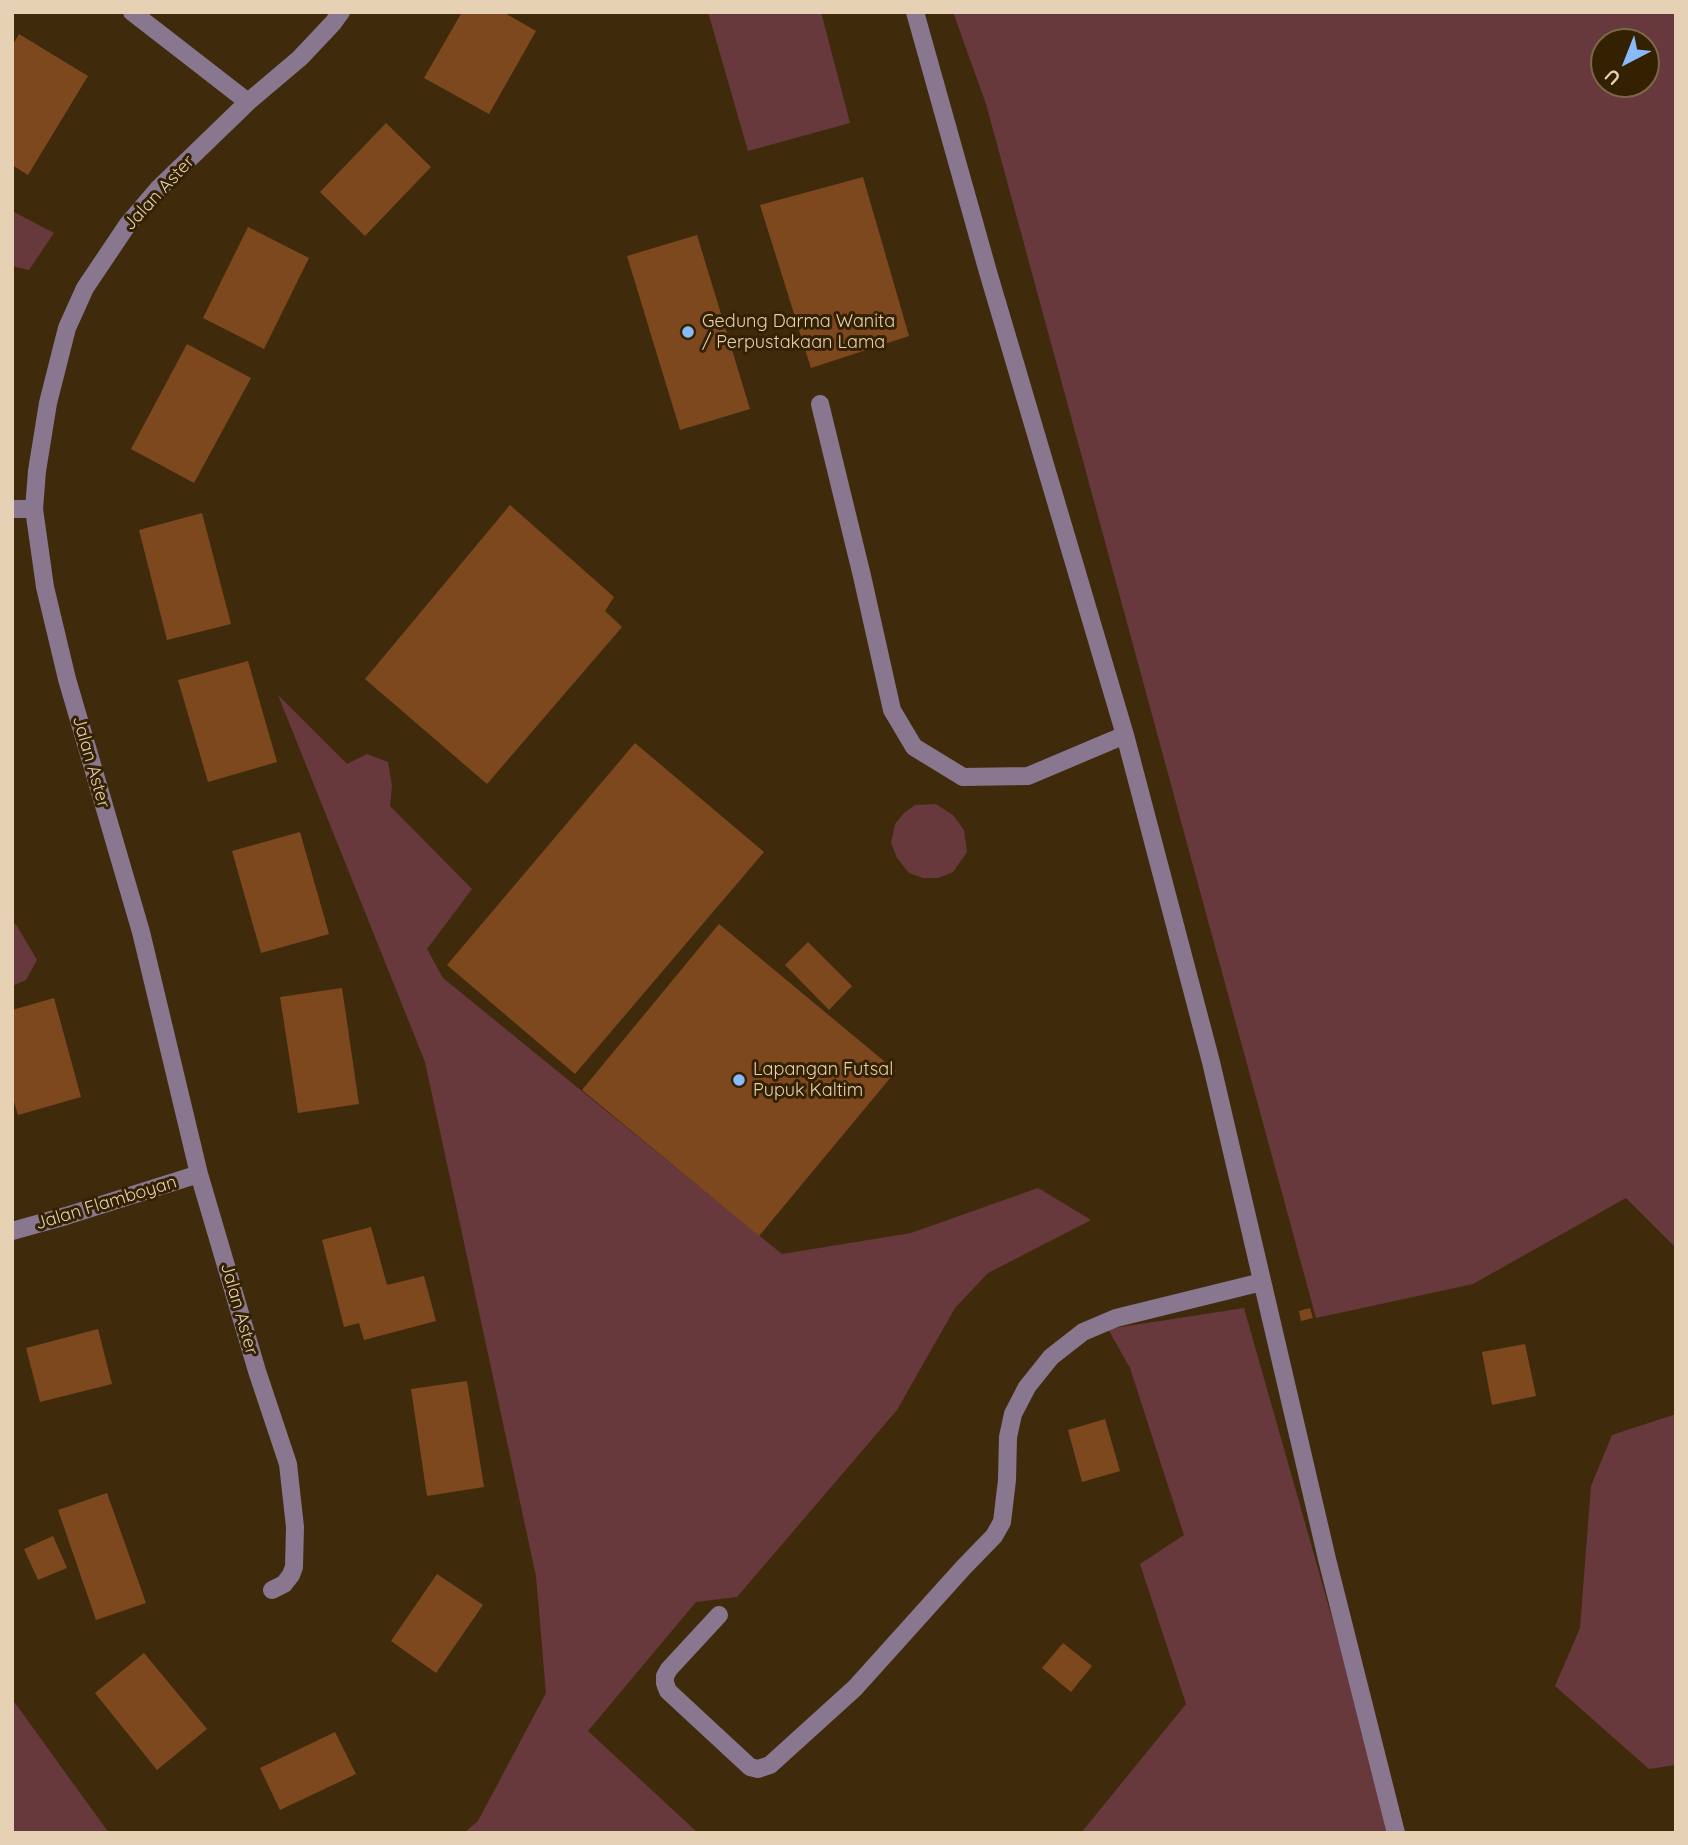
<!DOCTYPE html>
<html>
<head>
<meta charset="utf-8">
<style>
  body { margin:0 }
  #map { position:relative; width:1688px; height:1845px; overflow:hidden; background:#3f2b0c; font-family:Quicksand,sans-serif }
  canvas { display:block }
  .frame { position:absolute; inset:0; border:14px solid #e6d1b5; pointer-events:none }
  .north { position:absolute; left:1590px; top:28px; width:70px; height:70px; box-sizing:border-box; background:#342102; border:2px solid #7b674a; border-radius:50%; rotate:222deg; font-size:19px; font-weight:700; line-height:28px; text-align:center; color:#e6d1b5 }
  .north::after { content:''; display:block; margin:auto; width:24px; height:32px; background:#88bafc; clip-path:polygon(50% 0,100% 100%,50% 72%,0 100%) }
</style>
</head>
<body>
<div id="map">
<canvas width="1688" height="1845"></canvas>
<div class="frame"></div>
<div class="north">U</div>
</div>
<script>
const c = document.querySelector('canvas').getContext('2d');
c.lineJoin = 'round';
function paint(path, color) { c.fillStyle = color; c.fill(path, 'evenodd'); }
const toPath = rows => new Path2D(rows.map(r => 'M' + r).join(''));
function strokePath(path, color, width, dash) { c.strokeStyle = color; c.lineWidth = width; c.lineCap = dash ? 'butt' : 'round'; c.setLineDash(dash || []); c.stroke(path); }
function label(font, color, halo, rows, align = 'center') {
  c.font = font + ' Quicksand,sans-serif'; c.lineWidth = 6; c.setLineDash([]); c.textBaseline = 'middle'; c.strokeStyle = halo; c.fillStyle = color; for (const [text, x, y, turn = 0] of rows) {
    c.save(); c.translate(x, y); c.rotate((+turn || 0) * Math.PI / 180); c.textAlign = isNaN(turn) ? turn : align; if (halo) c.strokeText(text, 0, 0); c.fillText(text, 0, 0); c.restore();
  }
}
paint(toPath([
  [708,12,821,12,850,123,748,151],
  [953,12,1676,12,1676,1248,1626,1198,1473,1284,1316,1318,986,104],
  [1646,42,1646,84,1604,84,1604,42],
  [12,211,54,233,29,270,12,266],
  [278,695,347,764,367,754,388,762,392,786,390,806,472,889,427,949,443,978,782,1254,911,1233,1038,1188,1091,1220,988,1273,955,1308,897,1410,737,1597,696,1602,588,1731,698,1833,464,1833,478,1821,546,1693,536,1576,425,1062],
  [936,804,953,815,964,830,967,852,953,872,938,878,923,878,909,873,897,858,891,843,895,824,904,813,915,805],
  [12,921,17,926,37,960,26,980,12,986],
  [1244,1308,1393,1833,1081,1833,1186,1704,1140,1564,1184,1535,1130,1368,1108,1329],
  [1676,1414,1676,1765,1649,1769,1555,1686,1580,1628,1591,1486,1612,1435],
  [12,1701,15,1703,109,1833,12,1833]
]), '#67383c');
paint(toPath([
  [462,12,503,12,536,31,489,114,424,78],
  [19,34,88,76,28,175,12,165,12,46],
  [386,123,431,167,365,236,320,192],
  [863,177,909,336,811,368,760,205],
  [248,227,309,258,264,349,203,318],
  [697,235,750,409,680,430,627,256],
  [187,344,251,378,194,483,131,449],
  [510,505,614,597,605,611,622,627,487,784,365,679],
  [202,513,231,624,167,640,139,530],
  [248,661,277,762,208,782,178,680],
  [635,743,764,852,575,1074,447,965],
  [300,832,329,934,261,953,232,851],
  [719,924,896,1071,759,1236,582,1090],
  [808,942,852,986,829,1010,785,965],
  [342,988,359,1104,298,1113,280,997],
  [54,998,81,1097,18,1115,12,1095,12,1010],
  [371,1227,387,1285,424,1276,436,1321,364,1340,359,1323,344,1327,322,1240],
  [1310,1308,1313,1318,1301,1321,1299,1311],
  [98,1329,112,1384,40,1402,26,1348],
  [1525,1344,1536,1396,1492,1405,1482,1352],
  [467,1381,484,1487,427,1496,411,1389],
  [1105,1419,1120,1471,1082,1482,1068,1430],
  [107,1493,146,1603,96,1620,58,1510],
  [53,1536,67,1568,38,1580,24,1549],
  [437,1574,483,1605,436,1673,391,1641],
  [1063,1643,1092,1666,1071,1692,1042,1668],
  [144,1653,207,1729,157,1770,95,1693],
  [335,1732,356,1774,280,1810,260,1768]
]), '#7e481f');
strokePath(toPath([
  [132,12,248,102],
  [915,12,988,272,1125,735,1211,1062,1327,1559,1396,1833],
  [820,404,862,576,892,710,914,747,963,777,1028,776,1125,735],
  [12,509,34,509],
  [12,1231,66,1216,199,1174],
  [272,1590,284,1584,291,1575,294,1567,295,1527,288,1464,257,1371,199,1174,141,932,67,679,45,587,34,509,37,471,48,403,67,328,85,288,128,224,158,189,248,102,300,58,333,23,341,12],
  [719,1615,669,1669,665,1676,665,1683,668,1691,750,1767,758,1769,770,1765,855,1688,963,1568,994,1536,1002,1522,1007,1480,1008,1437,1013,1414,1027,1387,1051,1357,1083,1332,1116,1318,1262,1282]
]), '#88778f', 18);
for (const [x, y, r, color] of [
  [688,332,7,"#88bafc"],
  [739,1080,7,"#88bafc"]
]) { const dot = new Path2D(); dot.arc(x, y, r, 0, 2 * Math.PI); c.fillStyle = color; c.fill(dot); strokePath(dot, '#342102', 2.5); }
label('18px', '#e6d1b5', '#342102', [
  ["Jalan Aster",159,193,-47],
  ["Jalan Aster",91,762,74],
  ["Jalan Flamboyan",106,1203,-17],
  ["Jalan Aster",239,1309,74]
]);
label('18px', '#e6d1b5', '#342102', [
  ["Gedung Darma Wanita",702,322],
  ["/ Perpustakaan Lama",702,343],
  ["Lapangan Futsal",753,1070],
  ["Pupuk Kaltim",753,1091]
], 'left');
</script>
</body>
</html>
